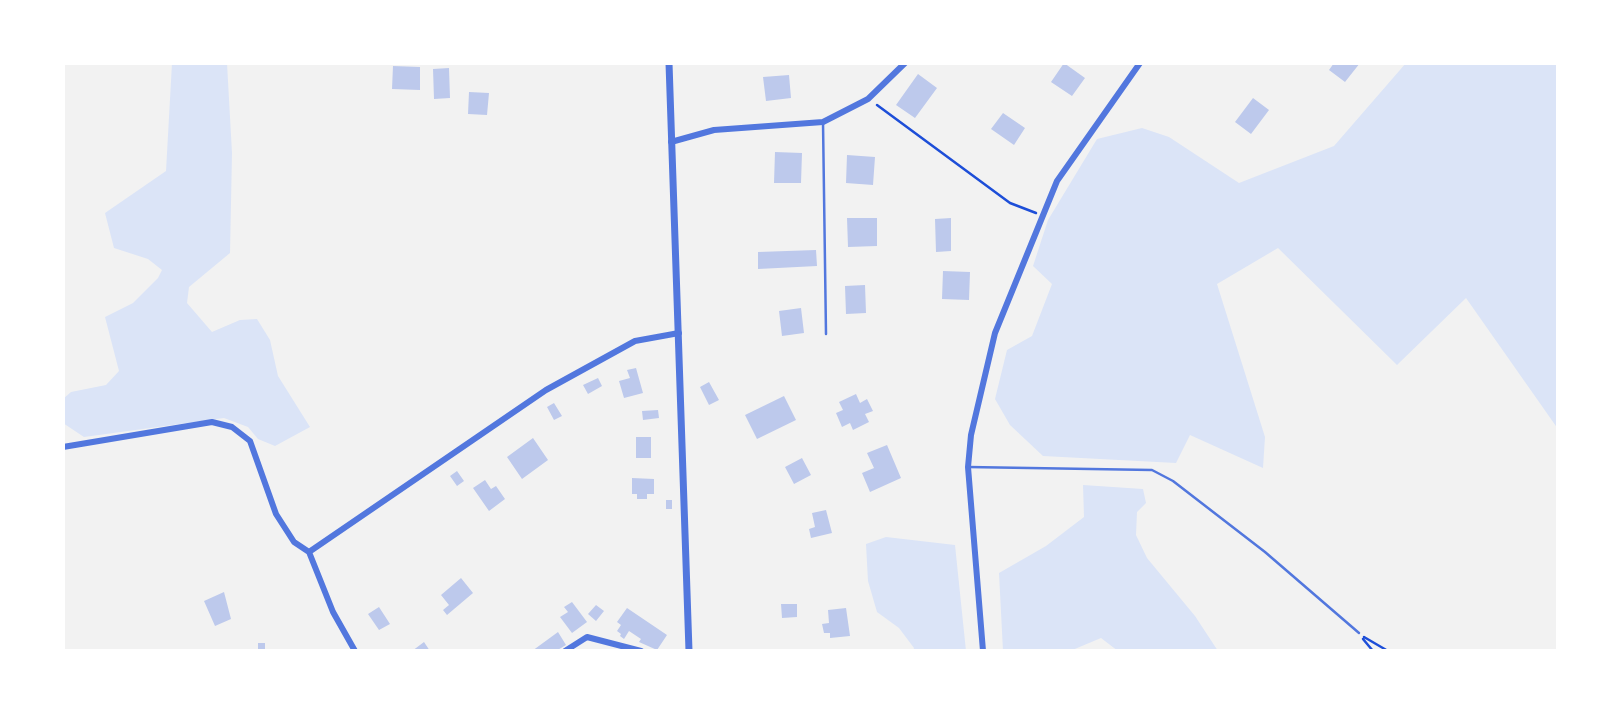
<!DOCTYPE html>
<html>
<head>
<meta charset="utf-8">
<style>
  body { margin:0 }
  #map { position:relative; width:1621px; height:714px; overflow:hidden; background:#f2f2f2; font-family:Manrope,sans-serif }
  canvas { display:block }
  .frame { position:absolute; inset:0; border:65px solid #fff; pointer-events:none }
</style>
</head>
<body>
<div id="map">
<canvas width="1621" height="714"></canvas>
<div class="frame"></div>
</div>
<script>
const c = document.querySelector('canvas').getContext('2d');
c.lineJoin = 'round';
function paint(path, color) { c.fillStyle = color; c.fill(path, 'evenodd'); }
const toPath = rows => new Path2D(rows.map(r => 'M' + r).join(''));
function strokePath(path, color, width, dash) { c.strokeStyle = color; c.lineWidth = width; c.lineCap = dash ? 'butt' : 'round'; c.setLineDash(dash || []); c.stroke(path); }
paint(toPath([
  [172,63,227,63,232,153,230,253,189,287,187,303,212,332,240,320,257,319,270,340,278,376,310,427,275,446,258,439,248,427,224,418,84,437,63,423,63,399,71,392,106,385,119,371,105,317,133,303,158,278,162,270,148,259,114,248,105,213,166,171],
  [1406,63,1558,63,1558,429,1466,298,1397,365,1278,248,1217,284,1265,437,1263,468,1190,435,1176,463,1043,456,1010,425,995,399,1007,350,1032,336,1052,284,1033,266,1048,220,1097,139,1142,128,1169,137,1239,183,1334,146],
  [1083,485,1143,489,1146,503,1137,512,1136,535,1147,558,1195,616,1218,651,1118,651,1101,638,1070,651,1003,651,999,573,1046,546,1084,517],
  [886,537,955,545,966,651,913,651,914,648,899,628,877,612,868,581,866,544]
]), '#dbe4f7');
paint(toPath([
  [1064,63,1085,78,1072,96,1051,82],
  [1334,63,1360,63,1345,82,1329,70],
  [393,66,420,67,420,90,392,89],
  [449,68,450,98,434,99,433,69],
  [918,74,937,88,915,118,896,105],
  [789,75,791,98,766,101,763,77],
  [469,92,489,93,487,115,468,114],
  [1253,98,1269,110,1251,134,1235,122],
  [1003,113,1025,128,1014,145,991,129],
  [775,152,802,153,801,183,774,183],
  [847,155,875,157,873,185,846,183],
  [847,218,877,218,877,246,848,247],
  [951,218,951,251,936,252,935,219],
  [816,250,817,266,758,269,758,252],
  [943,271,970,272,969,300,942,299],
  [865,285,866,313,846,314,845,286],
  [801,308,804,333,782,336,779,311],
  [636,368,643,393,624,398,619,381,630,378,627,370],
  [598,378,602,386,588,394,583,385],
  [709,382,719,400,709,405,700,387],
  [856,394,860,403,867,399,873,411,865,414,869,422,853,430,850,423,842,427,836,413,843,410,839,402],
  [784,396,796,420,757,439,745,415],
  [554,403,562,416,554,420,547,407],
  [658,410,659,418,643,420,642,411],
  [636,437,651,437,651,458,636,458],
  [533,438,548,460,522,479,507,457],
  [887,445,901,478,870,492,862,473,874,468,867,453],
  [802,458,811,475,794,484,785,467],
  [457,471,464,481,457,486,450,476],
  [632,478,654,479,654,494,647,494,647,499,637,499,637,494,632,494],
  [485,480,491,489,496,486,505,499,489,511,473,488],
  [666,500,672,500,672,509,666,509],
  [826,510,832,533,811,538,809,529,815,527,812,513],
  [461,578,473,593,447,615,443,610,449,605,441,595],
  [224,592,231,619,215,626,204,601],
  [572,602,587,622,572,633,560,617,568,612,564,607],
  [781,604,797,604,797,617,782,618],
  [596,605,604,611,596,621,588,614],
  [379,607,390,624,379,630,368,614],
  [627,608,667,635,657,650,639,642,641,639,629,631,624,639,620,636,621,634,617,631,621,625,617,622],
  [846,608,850,636,830,638,830,633,824,633,822,624,829,623,828,610],
  [558,632,566,645,556,651,532,651],
  [424,642,430,651,412,651],
  [258,643,265,643,265,651,258,651]
]), '#bdc9ec');
strokePath(toPath([
  [877,105,1010,203,1036,213],
  [1364,637,1388,651],
  [1363,639,1373,651]
]), '#1d4ed8', 2.5);
strokePath(toPath([
  [823,122,826,334],
  [968,467,1152,470,1173,481,1265,552,1359,633]
]), '#5277de', 2.5);
strokePath(toPath([
  [671,142,714,130,823,122,868,99,905,63],
  [63,447,212,422,232,427,250,441,276,514,294,542,309,552,333,612,355,651],
  [309,552,546,390,635,341,679,333],
  [565,651,587,637,641,651],
  [983,651,968,467,971,435,995,333,1057,181,1140,63]
]), '#5277de', 6);
strokePath(toPath([
  [669,63,689,651]
]), '#5277de', 7);
</script>
</body>
</html>
